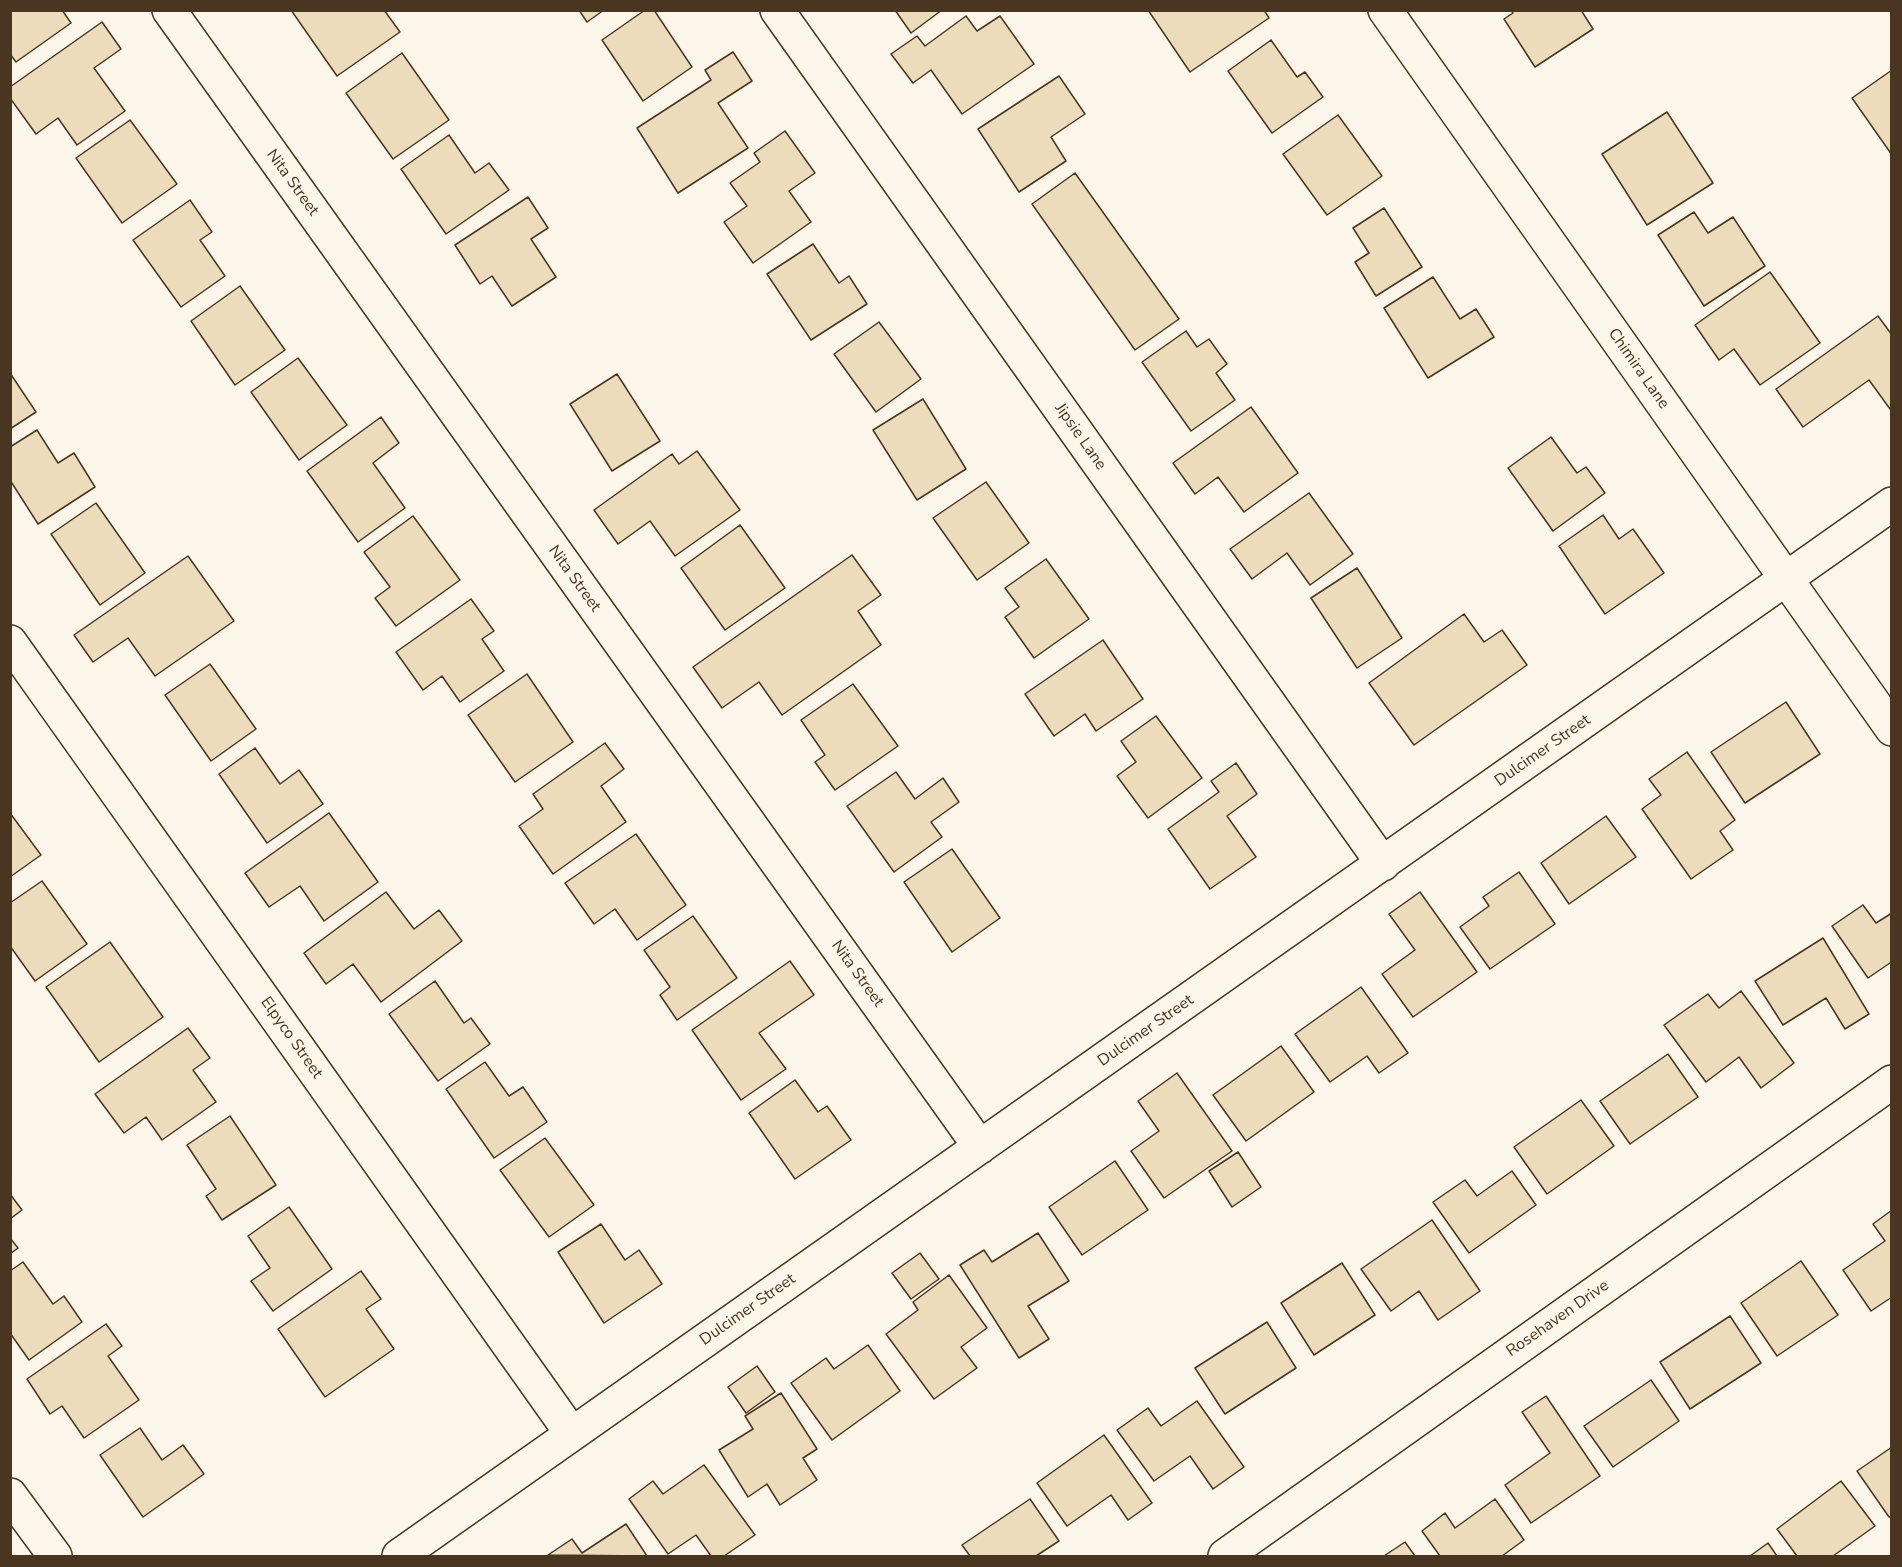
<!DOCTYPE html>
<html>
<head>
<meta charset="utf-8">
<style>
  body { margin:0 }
  #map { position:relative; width:1902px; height:1567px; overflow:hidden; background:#fbf6e9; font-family:"Nunito Sans",sans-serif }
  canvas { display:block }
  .frame { position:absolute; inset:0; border:12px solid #4a3520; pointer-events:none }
</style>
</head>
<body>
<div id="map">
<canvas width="1902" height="1567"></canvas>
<div class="frame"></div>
</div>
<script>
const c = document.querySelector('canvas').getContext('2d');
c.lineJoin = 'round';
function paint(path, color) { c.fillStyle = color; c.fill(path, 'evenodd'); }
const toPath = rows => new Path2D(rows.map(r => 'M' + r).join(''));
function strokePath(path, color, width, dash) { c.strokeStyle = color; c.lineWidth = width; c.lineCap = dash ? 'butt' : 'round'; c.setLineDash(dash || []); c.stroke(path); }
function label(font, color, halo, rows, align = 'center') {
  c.font = font + ' "Nunito Sans",sans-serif'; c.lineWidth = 4.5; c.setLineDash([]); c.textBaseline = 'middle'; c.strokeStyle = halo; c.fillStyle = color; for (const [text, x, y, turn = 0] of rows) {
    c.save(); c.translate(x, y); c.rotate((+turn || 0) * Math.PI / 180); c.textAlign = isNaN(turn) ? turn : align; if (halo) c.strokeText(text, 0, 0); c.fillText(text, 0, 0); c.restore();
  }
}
const building = toPath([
  [10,10,62,10,71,23,16,62,10,54,10,10],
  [291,10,384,10,400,32,337,76,291,10],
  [579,10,604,10,587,22,579,10],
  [645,10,654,10,692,67,643,101,602,40,645,10],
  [895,10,942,10,911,33,895,10],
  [1148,10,1264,10,1269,18,1190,72,1148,10],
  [1511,10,1581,10,1593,29,1535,67,1504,19,1513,13,1511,10],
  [966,16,977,31,1000,16,1034,64,962,114,931,70,913,83,891,54,917,36,925,46,966,16],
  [102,22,121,49,94,68,125,111,77,145,58,118,36,134,10,98,10,87,102,22],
  [1271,40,1297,77,1305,72,1323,97,1272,133,1228,71,1271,40],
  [733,52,752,81,718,103,748,148,678,193,637,128,711,80,705,70,733,52],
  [402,53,449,120,393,159,346,93,402,53],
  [1892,70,1892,155,1852,98,1892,70],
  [1059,76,1085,114,1051,137,1066,161,1019,192,978,129,1059,76],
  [1667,112,1713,183,1647,225,1602,154,1667,112],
  [1338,115,1382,176,1327,215,1283,154,1338,115],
  [130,120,177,184,122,223,76,158,130,120],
  [785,131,815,173,789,191,811,222,753,263,724,222,747,206,730,183,760,162,754,153,785,131],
  [449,135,475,173,489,163,509,190,446,234,401,169,449,135],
  [1075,173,1179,319,1135,350,1032,204,1075,173],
  [528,197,548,228,531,239,556,277,512,306,492,276,480,284,455,245,528,197],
  [190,200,212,232,200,240,225,276,181,307,133,240,190,200],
  [1384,208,1422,267,1376,296,1355,262,1369,253,1353,228,1384,208],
  [1694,212,1708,233,1733,217,1765,266,1704,306,1658,235,1694,212],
  [813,244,839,283,849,276,867,304,811,340,767,274,813,244],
  [1770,272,1820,343,1760,385,1734,349,1719,360,1695,325,1770,272],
  [1433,277,1460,319,1476,309,1494,337,1428,378,1384,308,1433,277],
  [240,286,285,350,235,385,191,321,240,286],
  [1878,316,1892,335,1892,408,1890,409,1869,380,1803,427,1776,389,1878,316],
  [879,322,921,379,876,412,834,354,879,322],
  [1186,331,1197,347,1209,339,1227,364,1216,373,1235,400,1191,431,1142,362,1186,331],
  [298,358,347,425,299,460,251,392,298,358],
  [10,373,36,412,10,429,10,373],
  [617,374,660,441,612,471,570,404,617,374],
  [923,399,966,469,917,500,873,430,923,399],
  [1251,407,1298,473,1244,512,1218,477,1195,494,1173,463,1251,407],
  [381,417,399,443,373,463,405,508,358,542,307,471,381,417],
  [37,430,58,463,74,453,95,487,38,524,10,480,10,447,37,430],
  [1551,437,1577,473,1586,467,1605,493,1553,531,1508,468,1551,437],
  [697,451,740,510,675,556,650,521,618,544,594,510,672,454,679,464,697,451],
  [986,482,1029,543,977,580,933,518,986,482],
  [1309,493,1353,554,1310,585,1287,553,1252,579,1230,549,1309,493],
  [96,503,145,573,100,605,51,534,96,503],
  [1603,515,1619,539,1633,529,1664,573,1605,614,1559,546,1603,515],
  [413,516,460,580,396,626,375,598,390,587,364,552,413,516],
  [740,525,785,588,725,630,681,568,740,525],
  [852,555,881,595,858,611,881,645,782,715,759,682,722,708,693,667,852,555],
  [188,556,234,621,155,676,128,638,93,662,74,635,188,556],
  [1046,559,1089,619,1034,658,1005,617,1019,607,1005,588,1046,559],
  [1357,568,1402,638,1357,668,1311,598,1357,568],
  [471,599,494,631,482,639,504,671,460,702,442,676,423,690,396,652,471,599],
  [1464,614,1484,642,1502,630,1527,665,1414,745,1369,683,1464,614],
  [1103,640,1143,699,1096,731,1085,714,1054,736,1025,694,1103,640],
  [210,664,256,729,211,761,165,695,210,664],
  [527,674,573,742,515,782,468,715,527,674],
  [853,684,898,746,835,790,815,762,825,755,801,720,853,684],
  [1786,702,1820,754,1745,803,1711,752,1786,702],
  [1156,716,1202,778,1148,818,1117,776,1136,762,1121,741,1156,716],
  [605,743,624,769,601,786,626,822,553,874,519,826,543,809,533,794,605,743],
  [255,748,280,784,299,770,323,804,267,843,219,774,255,748],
  [1687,752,1735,820,1720,831,1733,850,1691,879,1642,809,1661,795,1649,779,1687,752],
  [1236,763,1257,794,1227,816,1256,857,1210,889,1168,829,1219,792,1211,781,1236,763],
  [896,772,915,799,943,778,959,802,931,822,942,837,894,872,847,806,896,772],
  [10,813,41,855,10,877,10,813],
  [329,813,378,882,324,921,300,886,269,907,245,873,329,813],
  [1606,816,1636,857,1569,904,1541,863,1606,816],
  [636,834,686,905,637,940,615,909,594,924,565,883,636,834],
  [952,849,1000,918,952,952,904,882,952,849],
  [1519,872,1555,924,1490,969,1460,927,1489,906,1483,897,1519,872],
  [42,881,87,944,35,981,10,946,10,903,42,881],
  [386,892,414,929,439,910,462,941,381,1002,353,964,326,984,304,953,386,892],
  [1420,892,1477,972,1413,1017,1382,974,1415,950,1389,914,1420,892],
  [1863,905,1876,923,1892,913,1892,964,1890,963,1868,978,1832,926,1863,905],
  [693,916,737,978,677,1020,660,995,670,987,644,950,693,916],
  [1823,938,1869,1014,1845,1029,1826,998,1783,1025,1755,981,1823,938],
  [110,942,163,1017,99,1062,46,987,110,942],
  [790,961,814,995,759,1033,786,1069,741,1100,692,1030,790,961],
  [435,981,464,1023,471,1018,490,1044,438,1081,389,1014,435,981],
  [1361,987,1408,1053,1379,1073,1367,1056,1330,1082,1295,1034,1361,987],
  [1741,991,1794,1063,1761,1088,1739,1057,1706,1082,1664,1025,1708,994,1719,1008,1741,991],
  [188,1028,210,1058,193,1070,216,1102,162,1140,146,1117,124,1133,95,1094,188,1028],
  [1281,1046,1314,1092,1246,1141,1213,1095,1281,1046],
  [1668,1054,1698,1097,1630,1144,1600,1101,1668,1054],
  [485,1062,509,1096,523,1087,547,1122,494,1158,446,1089,485,1062],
  [1177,1073,1232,1151,1164,1198,1131,1151,1159,1131,1138,1101,1177,1073],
  [795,1080,818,1112,827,1106,851,1140,795,1179,749,1113,795,1080],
  [1581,1100,1614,1146,1547,1194,1514,1147,1581,1100],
  [230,1116,276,1185,222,1220,206,1196,216,1189,187,1145,230,1116],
  [545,1138,594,1205,549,1237,500,1170,545,1138],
  [1238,1152,1261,1187,1232,1207,1209,1171,1238,1152],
  [1115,1161,1148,1210,1082,1255,1049,1207,1115,1161],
  [1512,1171,1536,1205,1469,1253,1433,1202,1465,1180,1477,1196,1512,1171],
  [10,1194,22,1210,10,1219,10,1194],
  [289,1207,332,1269,273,1311,251,1281,270,1268,248,1236,289,1207],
  [1892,1210,1892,1297,1871,1311,1843,1270,1885,1241,1873,1224,1892,1210],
  [1432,1220,1480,1291,1438,1320,1419,1291,1391,1311,1361,1269,1432,1220],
  [601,1224,625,1260,639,1250,662,1284,604,1323,558,1252,601,1224],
  [1038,1233,1069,1281,1028,1306,1049,1339,1019,1358,960,1265,984,1250,992,1262,1038,1233],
  [10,1238,18,1248,10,1254,10,1238],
  [920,1253,939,1279,911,1299,892,1273,920,1253],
  [1801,1261,1838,1315,1777,1356,1741,1303,1801,1261],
  [23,1262,53,1304,64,1296,82,1322,29,1360,10,1333,10,1271,23,1262],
  [1342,1263,1375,1315,1314,1355,1281,1303,1342,1263],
  [361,1271,381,1299,366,1309,394,1349,325,1397,278,1329,361,1271],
  [949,1275,987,1328,961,1347,977,1368,934,1399,886,1334,918,1310,913,1302,949,1275],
  [1730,1316,1761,1363,1690,1409,1660,1362,1730,1316],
  [1267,1322,1296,1368,1225,1414,1195,1368,1267,1322],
  [106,1324,122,1346,108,1356,139,1400,84,1438,62,1406,50,1414,27,1379,106,1324],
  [868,1345,900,1391,832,1440,791,1383,826,1358,834,1369,868,1345],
  [757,1366,775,1392,746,1413,728,1387,757,1366],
  [1651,1380,1679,1421,1613,1467,1584,1426,1651,1380],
  [781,1393,817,1449,803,1458,817,1480,780,1505,767,1484,748,1497,719,1450,753,1429,745,1416,781,1393],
  [1546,1396,1600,1476,1531,1523,1505,1485,1550,1453,1522,1412,1546,1396],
  [1197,1401,1244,1467,1213,1489,1190,1456,1154,1481,1117,1430,1148,1408,1161,1426,1197,1401],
  [140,1428,162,1460,183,1445,204,1474,143,1517,100,1455,140,1428],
  [1104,1435,1152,1503,1128,1520,1111,1495,1067,1526,1037,1483,1104,1435],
  [1892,1447,1892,1516,1889,1517,1857,1471,1892,1447],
  [704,1465,755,1535,724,1556,711,1556,696,1535,668,1554,629,1499,653,1481,663,1494,704,1465],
  [1841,1481,1875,1526,1833,1556,1797,1556,1777,1529,1841,1481],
  [1030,1499,1059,1541,1036,1556,970,1556,962,1545,1030,1499],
  [1495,1499,1524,1540,1502,1556,1440,1556,1422,1531,1445,1513,1455,1528,1495,1499],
  [626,1524,647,1556,548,1555,572,1539,582,1553,626,1524],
  [1405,1542,1415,1556,1384,1556,1405,1542],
  [1768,1543,1777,1556,1750,1556,1768,1543]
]);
paint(building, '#ecdcbc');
strokePath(building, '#4a3520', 1.5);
const minor = toPath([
  [169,10,980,1147],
  [777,10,1383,864],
  [1385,10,1892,729],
  [10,642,572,1434],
  [10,1495,55,1556],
  [399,1556,1892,504],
  [1225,1556,1892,1082]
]);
strokePath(minor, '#4a3520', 36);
strokePath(minor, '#fbf6e9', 33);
label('16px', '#4a3520', '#fbf6e9', [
  ["Nita Street",292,183,54],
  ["Chimira Lane",1638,369,55],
  ["Jipsie Lane",1080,437,55],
  ["Nita Street",574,579,54],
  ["Dulcimer Street",1543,751,-35],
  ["Nita Street",857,974,54],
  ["Dulcimer Street",1146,1031,-35],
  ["Elpyco Street",291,1038,55],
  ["Dulcimer Street",748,1310,-35],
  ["Rosehaven Drive",1558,1319,-35]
]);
</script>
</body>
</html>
